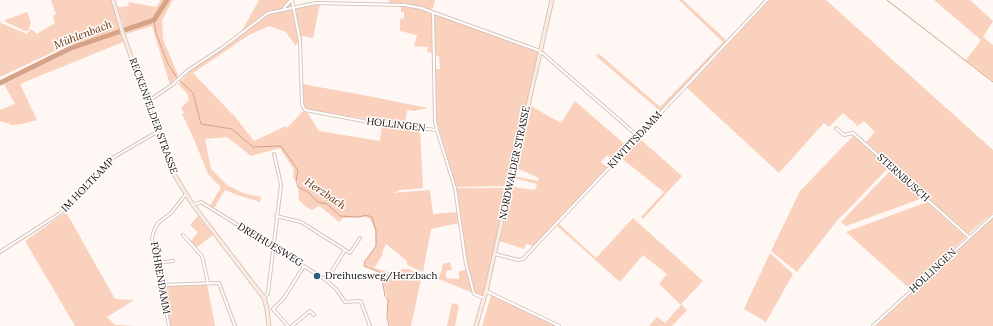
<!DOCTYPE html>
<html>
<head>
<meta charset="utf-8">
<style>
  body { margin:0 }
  canvas { display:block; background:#fff7f3 }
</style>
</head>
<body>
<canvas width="993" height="326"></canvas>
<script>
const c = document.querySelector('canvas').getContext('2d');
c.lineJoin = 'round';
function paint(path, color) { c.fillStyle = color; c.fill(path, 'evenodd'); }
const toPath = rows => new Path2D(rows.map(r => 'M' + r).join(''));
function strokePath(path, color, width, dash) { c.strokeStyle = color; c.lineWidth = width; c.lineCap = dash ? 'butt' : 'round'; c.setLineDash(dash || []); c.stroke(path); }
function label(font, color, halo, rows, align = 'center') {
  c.font = font + ' Lora,serif'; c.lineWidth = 3; c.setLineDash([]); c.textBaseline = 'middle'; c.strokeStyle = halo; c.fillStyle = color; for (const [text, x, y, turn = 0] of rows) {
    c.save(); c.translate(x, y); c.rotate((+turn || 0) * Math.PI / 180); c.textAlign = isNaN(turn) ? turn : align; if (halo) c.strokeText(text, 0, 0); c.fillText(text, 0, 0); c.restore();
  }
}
paint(toPath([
  [51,0,112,0,123,42,20,84,37,120,22,124,12,125,0,121,0,110,15,104,4,84,75,49,72,43,0,77,0,21,1,23,27,34,31,29,37,34,55,23,53,16,56,14],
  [161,0,173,0,162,20,163,39,178,75,170,85,152,26,126,34,118,7,129,6,128,2,156,7],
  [259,0,292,0,292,8,320,4,313,38,302,36,302,40,295,45,286,32,269,26,249,35,193,73,236,118,254,141,286,126,287,128,302,112,307,112,319,131,380,141,382,125,420,130,423,188,400,190,393,193,430,190,433,214,458,212,459,223,431,229,423,272,407,265,407,261,386,244,382,252,383,254,374,268,397,275,401,269,409,269,422,275,411,326,390,326,388,317,388,300,380,272,365,266,365,261,376,246,375,230,370,219,366,217,343,218,339,222,321,207,319,206,312,210,306,207,299,200,298,182,293,178,294,170,280,148,251,156,227,137,205,139,211,169,227,185,243,193,261,197,260,202,237,195,225,190,214,208,210,206,221,187,208,174,193,137,182,114,184,113,181,108,189,100,187,93,178,84,190,71,239,36],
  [389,0,435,0,433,8,427,12,432,16,433,20,433,53,427,52,428,47,414,46,417,35,400,31,400,19,404,18,404,12,401,12,401,6,388,6],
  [679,0,683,0,727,41,660,111,596,56,598,53,660,107,723,42],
  [769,0,826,0,993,150,993,213,968,234,866,142,875,132,864,121,858,126,843,113,829,127,824,123,779,173,687,88],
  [934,0,970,0,993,21,983,37,993,45,993,81,966,60,981,40],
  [27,12,31,23,28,31,25,31,6,22,5,20],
  [434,14,539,51,509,186,456,187,436,120,435,69,440,69,439,56,435,55],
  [302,84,363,95,428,108,415,111,407,110,405,125,310,110,304,107],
  [575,101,628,147,614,161,607,155,601,162,608,168,533,246,526,244,524,249,500,241,512,187,535,190,537,184,514,178,514,176,538,181,539,178,516,168,529,105,561,123],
  [854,135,889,167,836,222,797,272,771,251,800,191],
  [639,138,682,176,643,219,641,217,664,192,621,158],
  [891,170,923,198,846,226,841,222],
  [456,188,508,188,484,297,475,294,466,263],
  [927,202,966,237,910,289,846,232],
  [66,212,115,299,134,300,107,317,115,325,137,326,75,326,25,241],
  [198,216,213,235,197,247,191,241,198,232,190,225],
  [633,218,703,281,681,304,687,310,672,326,649,326,657,317,665,323,681,305,659,284,667,274,643,255,620,282,557,226,559,224,596,258],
  [993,218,993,326,876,326,975,233],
  [770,253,793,274,766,322,744,309],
  [450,262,452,270,446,271,446,278,459,279,459,271,466,270,473,293,439,279,443,264],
  [207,284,215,326,170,326,163,286],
  [491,295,556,326,482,326],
  [452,303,459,305,455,326,447,326]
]), '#f9d1bd');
strokePath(toPath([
  [887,0,993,82],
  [154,20,156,33,167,62,177,78,193,93,201,124,232,129,253,147,281,146,298,170,296,181,298,187,308,192,318,202,327,204,340,216,359,217,366,215,372,217,376,230,376,246,365,261,364,266,379,272,382,279,385,296,388,300,387,317,389,326]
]), '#d6a288', 1);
strokePath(toPath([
  [0,83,71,48,154,20,167,0]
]), '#d6a288', 5);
const street = toPath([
  [292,0,300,41,302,104,305,110,379,124,437,130,455,188,466,264,474,294,484,298],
  [284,8,291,0],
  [433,13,435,121,437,129],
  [147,102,172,85,187,71,222,48,268,13,316,3,405,5,421,8,540,51,639,137],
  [836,128,844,135,853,133,969,237],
  [193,205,201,202,326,280,336,289,345,302,358,301,361,302,370,326],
  [276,216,301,222,350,253,360,238],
  [183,235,202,256,208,283],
  [0,252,59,214,83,192,114,157,157,132],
  [495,254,518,260,523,259,767,0],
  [157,263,173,261],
  [327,279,345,250],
  [162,285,219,283,235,326],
  [486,291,559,326],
  [264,298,268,293,281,185,274,154],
  [169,326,152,239,153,233,158,223,171,213,186,194],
  [288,326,273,309,284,298,304,266],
  [292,326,310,311,314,315],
  [873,326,993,216]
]);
const secondary = toPath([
  [113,0,123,34,172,171,193,205,264,298,267,309,269,326],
  [476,326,486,291,552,0]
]);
strokePath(street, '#d8c5bb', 4);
strokePath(secondary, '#d8c5bb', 5);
strokePath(street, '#fff', 2);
strokePath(secondary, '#fdece3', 3);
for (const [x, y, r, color] of [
  [317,276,4,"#256179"]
]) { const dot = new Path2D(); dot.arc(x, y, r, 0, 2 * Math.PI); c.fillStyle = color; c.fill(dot); strokePath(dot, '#fff', 1.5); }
label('10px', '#110b08', '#fff', [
  ["RECKENFELDER STRASSE",153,116,70],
  ["HOLLINGEN",396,125,7],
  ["KIWITTSDAMM",635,140,-47],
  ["NORDWALDER STRASSE",515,163,-78],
  ["STERNBUSCH",903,178,42],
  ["IM HOLTKAMP",88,185,-46],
  ["DREIHUESWEG",270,245,31],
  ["HOLLINGEN",933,271,-43],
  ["FÖHRENDAMM",160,278,80]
]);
label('10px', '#110b08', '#fff', [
  ["Dreihuesweg/Herzbach",325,276]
], 'left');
label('italic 11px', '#6f3107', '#fff', [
  ["Mühlenbach",83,35,-21],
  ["Herzbach",325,194,34]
]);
</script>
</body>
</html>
